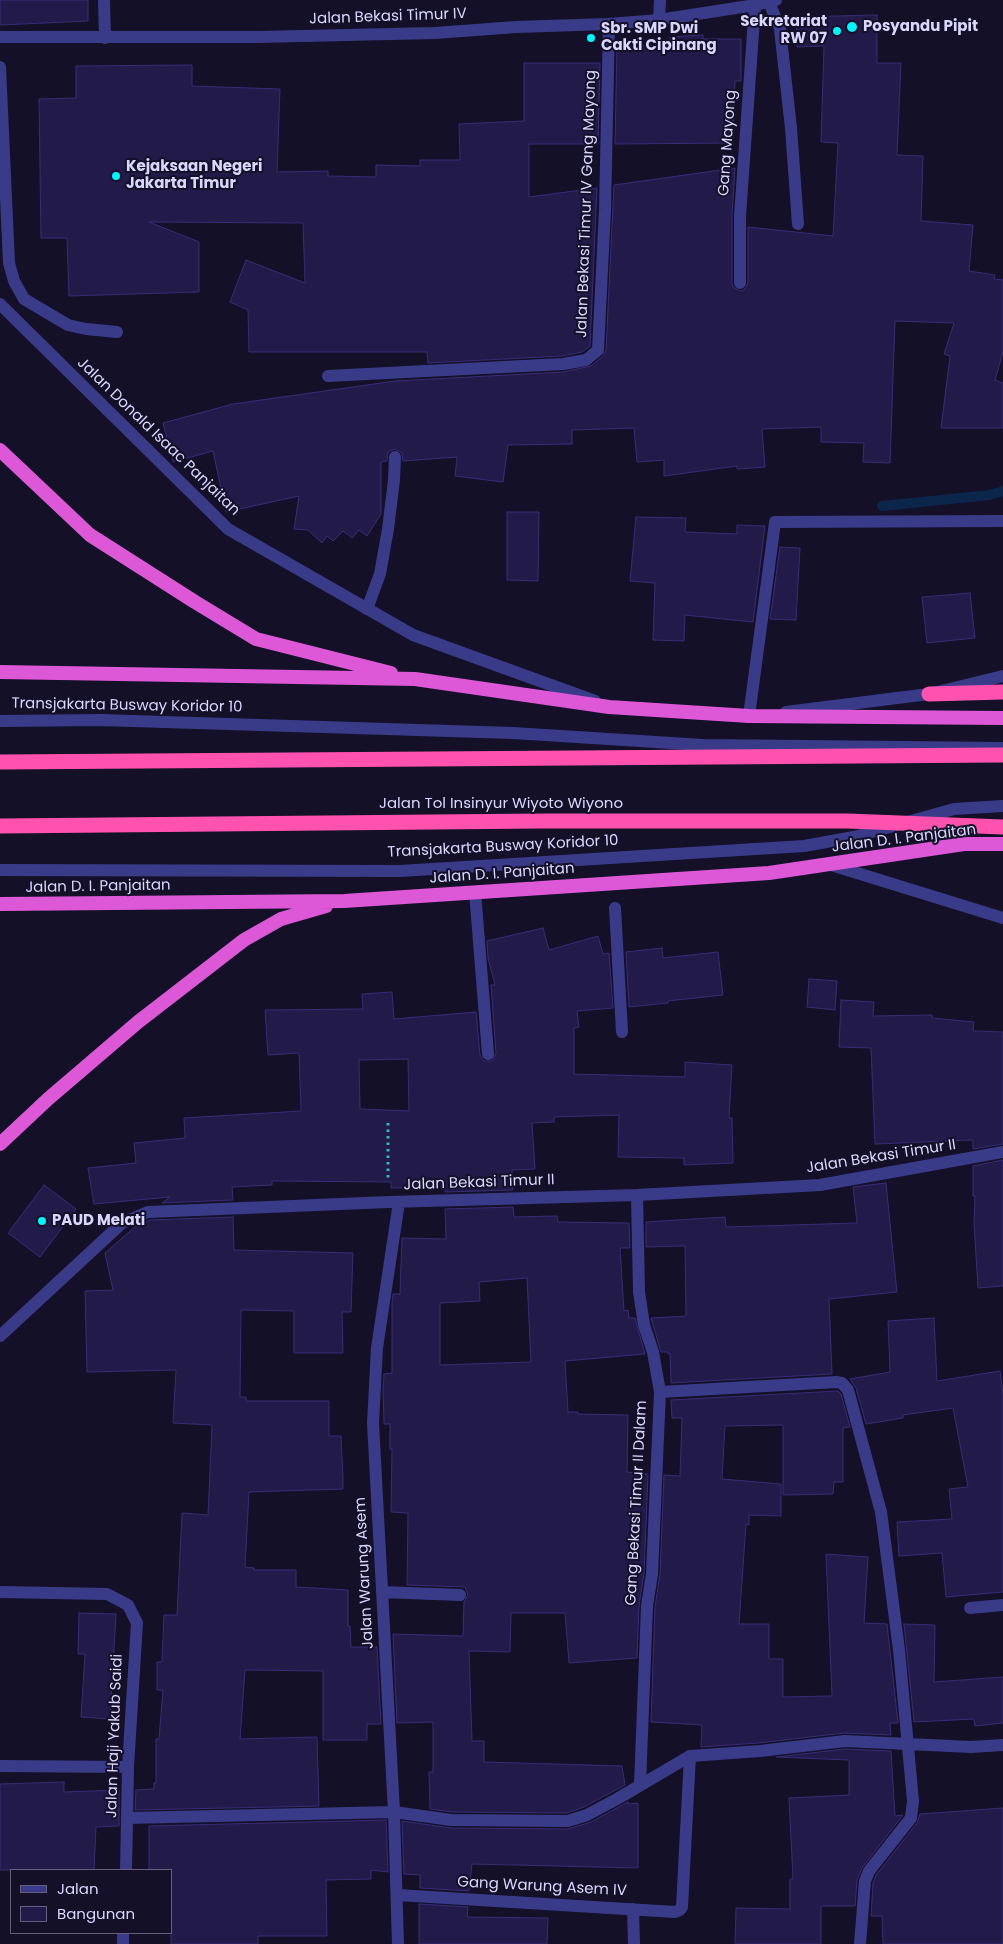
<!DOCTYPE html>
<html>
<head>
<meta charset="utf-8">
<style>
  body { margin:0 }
  #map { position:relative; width:1003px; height:1944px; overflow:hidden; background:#131028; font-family:Poppins,sans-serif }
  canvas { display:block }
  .legend { position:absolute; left:10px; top:1869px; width:162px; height:65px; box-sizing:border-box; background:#131028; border:1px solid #63607e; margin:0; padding:6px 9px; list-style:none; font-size:15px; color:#dad7ff }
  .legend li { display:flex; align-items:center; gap:10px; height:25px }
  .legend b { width:25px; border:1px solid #63607e }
</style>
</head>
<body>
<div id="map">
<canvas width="1003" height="1944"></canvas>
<ul class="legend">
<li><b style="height:6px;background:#3a3b88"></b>Jalan</li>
<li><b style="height:14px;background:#221b4a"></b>Bangunan</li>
</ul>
</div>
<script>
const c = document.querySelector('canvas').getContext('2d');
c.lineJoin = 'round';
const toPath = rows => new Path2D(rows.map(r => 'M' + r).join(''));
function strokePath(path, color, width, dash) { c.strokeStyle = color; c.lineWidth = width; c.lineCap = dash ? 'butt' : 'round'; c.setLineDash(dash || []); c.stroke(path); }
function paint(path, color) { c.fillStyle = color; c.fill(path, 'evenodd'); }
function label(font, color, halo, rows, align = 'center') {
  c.font = font + ' Poppins,sans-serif'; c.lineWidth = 4; c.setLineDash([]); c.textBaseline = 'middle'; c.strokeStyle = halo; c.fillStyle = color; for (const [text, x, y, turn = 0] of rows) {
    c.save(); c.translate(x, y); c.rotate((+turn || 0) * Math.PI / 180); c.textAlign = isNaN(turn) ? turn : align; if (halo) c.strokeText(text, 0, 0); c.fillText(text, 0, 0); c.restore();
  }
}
strokePath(toPath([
  [882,506,990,495,1003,491]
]), '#0c264b', 10);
const building = toPath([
  [0,0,88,0,88,21,0,25,0,0],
  [877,15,877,63,901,63,897,155,923,156,921,221,973,225,969,271,995,275,994,279,1003,280,1003,352,995,380,1003,383,1003,428,941,428,950,356,944,354,954,323,895,321,890,463,863,462,864,443,821,442,821,427,762,429,765,467,737,469,737,466,664,476,664,460,637,462,634,428,572,430,572,444,508,445,503,482,455,476,457,457,403,461,402,453,395,449,388,452,387,461,381,462,381,514,367,536,359,530,352,538,343,531,333,541,327,536,322,543,308,530,294,529,299,496,226,512,213,451,173,462,163,423,233,404,395,381,563,372,591,366,603,356,606,350,614,185,735,168,732,215,732,283,733,287,740,291,744,290,748,283,748,227,833,236,838,143,821,142,824,46,797,47,796,17,877,15],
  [703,35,703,39,741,39,741,81,735,81,733,143,615,144,617,46,670,45,670,37,703,35],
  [524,63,600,63,598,144,529,144,529,197,597,188,590,346,582,352,562,356,428,363,427,352,249,352,248,310,230,302,246,260,305,283,303,223,149,222,199,242,199,292,69,296,67,238,41,238,39,99,76,98,76,66,192,65,192,86,280,89,277,172,328,171,328,176,376,177,376,165,420,166,420,160,460,160,459,124,524,121,524,63],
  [507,512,539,512,538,581,507,580,507,512],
  [636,517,686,518,685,532,737,534,737,525,765,526,753,622,685,615,684,641,653,640,655,583,630,581,636,517],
  [780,547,800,548,796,620,770,619,780,547],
  [970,593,975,638,927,643,922,597,970,593],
  [543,928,549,950,598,936,603,954,609,953,613,1008,577,1011,579,1027,574,1028,574,1074,685,1077,685,1062,732,1065,729,1118,732,1118,733,1163,684,1165,684,1158,618,1157,619,1115,554,1117,554,1122,532,1123,535,1169,512,1170,513,1190,445,1192,445,1187,391,1188,391,1182,272,1181,272,1185,232,1187,233,1200,162,1203,170,1197,94,1204,88,1168,136,1163,134,1143,185,1138,184,1118,301,1111,299,1053,268,1055,265,1010,363,1009,362,994,392,992,394,1019,476,1012,480,1055,484,1061,492,1061,496,1053,491,985,495,985,488,958,487,941,543,928],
  [408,1059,409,1111,360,1109,359,1060,408,1059],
  [662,948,663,958,718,952,723,995,668,1001,668,1003,629,1007,626,952,662,948],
  [809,979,837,981,835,1010,807,1007,809,979],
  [841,1000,874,1002,873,1016,932,1015,932,1018,974,1022,973,1031,1003,1032,1003,1144,973,1149,973,1140,875,1144,871,1048,839,1047,841,1000],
  [1003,1160,1003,1286,978,1288,974,1223,975,1196,973,1196,973,1166,1003,1160],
  [886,1183,897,1292,829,1299,832,1374,671,1383,670,1353,668,1354,668,1352,661,1352,651,1318,686,1316,685,1246,646,1247,646,1222,725,1217,726,1227,857,1223,853,1187,886,1183],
  [44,1185,76,1209,40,1257,8,1233,44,1185],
  [513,1207,514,1217,557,1216,558,1222,629,1223,630,1248,620,1248,624,1311,628,1310,629,1318,635,1318,645,1354,565,1361,568,1412,578,1412,578,1414,628,1415,627,1472,648,1474,644,1573,639,1606,637,1658,569,1663,565,1613,511,1613,510,1652,469,1651,472,1741,484,1741,484,1762,622,1766,625,1785,584,1807,567,1813,452,1812,430,1809,429,1772,433,1772,433,1722,397,1723,393,1634,463,1636,464,1602,468,1595,465,1587,407,1585,408,1513,391,1512,392,1449,390,1449,390,1424,384,1424,383,1389,384,1374,392,1373,392,1304,393,1294,400,1294,402,1238,446,1239,445,1209,513,1207],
  [527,1278,531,1362,440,1365,440,1303,480,1301,479,1282,527,1278],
  [233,1217,234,1250,353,1253,351,1312,342,1312,343,1353,294,1353,294,1311,241,1310,240,1397,246,1397,246,1401,329,1401,329,1436,341,1436,343,1477,343,1489,249,1492,245,1567,254,1568,254,1570,296,1570,296,1587,348,1590,348,1626,350,1626,351,1647,377,1647,381,1724,367,1724,367,1740,323,1740,323,1671,245,1670,240,1739,317,1737,319,1806,135,1810,136,1790,154,1789,154,1783,156,1783,156,1739,159,1739,163,1690,157,1690,157,1662,162,1662,164,1615,177,1615,182,1513,208,1515,212,1425,173,1423,176,1370,87,1372,85,1291,113,1290,105,1253,136,1226,150,1220,233,1217],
  [934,1318,937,1381,1000,1371,1003,1394,1003,1592,946,1597,942,1553,899,1556,897,1522,952,1519,949,1489,968,1487,953,1408,903,1415,903,1418,866,1424,856,1388,850,1379,890,1372,888,1321,934,1318],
  [838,1391,841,1394,850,1427,843,1428,843,1482,834,1482,833,1494,783,1495,783,1425,725,1426,722,1479,781,1484,781,1516,749,1515,749,1525,746,1524,739,1624,769,1624,769,1659,783,1659,783,1697,832,1696,826,1554,868,1557,864,1623,887,1624,898,1723,890,1723,891,1735,844,1733,759,1743,701,1747,702,1725,651,1722,655,1607,660,1574,664,1475,680,1476,682,1418,672,1418,671,1400,838,1391],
  [79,1613,116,1614,110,1719,81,1717,85,1654,78,1654,79,1613],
  [904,1624,935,1625,934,1682,1003,1677,1003,1723,975,1726,974,1719,914,1722,904,1624],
  [845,1749,891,1751,895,1816,903,1815,862,1868,857,1880,855,1906,821,1906,821,1944,735,1944,736,1908,790,1909,790,1879,793,1879,789,1798,849,1795,849,1760,776,1757,845,1749],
  [64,1782,64,1792,119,1790,119,1826,96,1827,94,1870,0,1870,0,1784,64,1782],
  [628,1802,628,1804,638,1803,638,1868,472,1864,469,1891,420,1888,420,1875,404,1874,402,1821,451,1828,568,1829,591,1822,628,1802],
  [1003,1808,1003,1944,883,1944,882,1916,871,1916,873,1883,876,1875,917,1823,920,1814,1003,1808],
  [386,1820,388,1872,371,1870,371,1879,326,1880,327,1936,258,1936,258,1944,171,1944,171,1870,149,1870,149,1826,386,1820],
  [419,1904,468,1907,467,1917,548,1918,547,1944,419,1944,419,1904]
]);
paint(building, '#221b4a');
strokePath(building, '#382d76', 1);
strokePath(toPath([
  [388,1123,388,1179]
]), '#2ebcac', 3, [2.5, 4]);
strokePath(toPath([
  [769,2,780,29,791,128,798,224],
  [0,67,9,263,14,281,24,299,68,325,86,329,117,332],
  [0,721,101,720,513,733,703,745,1003,748],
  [0,870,400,871,804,846,854,837,954,809,1003,806]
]), '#3a3b88', 12);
strokePath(toPath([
  [104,0,105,38],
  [659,20,660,0],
  [740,283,740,216,755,5],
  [328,376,563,364,586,360,598,350,605,210,609,24],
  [367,609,380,574,388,529,394,480,395,457],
  [749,716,775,522,1003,521],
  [475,892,488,1054],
  [615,908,622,1032],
  [637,1195,639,1292,644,1325,653,1352,660,1392,652,1574,647,1606,640,1785],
  [0,1336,122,1223,148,1212,389,1202,637,1195,820,1185,1003,1152],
  [660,1392,836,1382,842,1383,848,1390,881,1512,885,1542,899,1650,913,1801,911,1818,869,1871,865,1881,860,1944],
  [0,1592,107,1594,128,1605,137,1623,128,1767,126,1870],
  [382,1592,460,1595],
  [970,1608,1003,1605],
  [0,1766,128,1767],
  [128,1818,394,1812,451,1820,568,1821,587,1815,617,1799,690,1756,760,1751,845,1741,971,1747,1003,1745],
  [398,1895,675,1912,680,1910,682,1907,690,1756],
  [633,1909,634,1944],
  [123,1944,123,1933],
  [398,1944,394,1812,373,1423,377,1348,399,1202]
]), '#3a3b88', 12);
strokePath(toPath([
  [0,37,258,37,435,33,516,27,609,24,659,20,755,5,776,0],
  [0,304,228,529,413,635,595,701],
  [786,712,929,694,1003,676],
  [831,865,1003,918]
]), '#3a3b88', 12);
strokePath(toPath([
  [0,450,90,535,195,602,256,639,391,673],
  [0,672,415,679,609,707,749,716,1003,718],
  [0,904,344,901,769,873,964,844,1003,844],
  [0,1144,48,1099,138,1022,244,940,281,919,326,906]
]), '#dd58d6', 14);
strokePath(toPath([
  [929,694,1003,692],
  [0,762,1003,755]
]), '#ff52ae', 15);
strokePath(toPath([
  [0,826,541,821,848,821,1003,827]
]), '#ff52ae', 15);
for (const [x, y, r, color] of [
  [852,27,6,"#03f3ff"],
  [837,31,5,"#03f3ff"],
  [591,38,5,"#03f3ff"],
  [116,176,5,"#03f3ff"],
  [42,1221,5,"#03f3ff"]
]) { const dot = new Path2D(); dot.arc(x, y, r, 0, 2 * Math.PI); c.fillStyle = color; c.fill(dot); strokePath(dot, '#131028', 2); }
label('15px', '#dad7ff', '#131028', [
  ["Jalan Bekasi Timur IV",388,17,-2],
  ["Gang Mayong",728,143,-86],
  ["Jalan Bekasi Timur IV Gang Mayong",587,204,-88],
  ["Jalan Donald Isaac Panjaitan",158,437,44],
  ["Transjakarta Busway Koridor 10",127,706,1],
  ["Jalan Tol Insinyur Wiyoto Wiyono",501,804],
  ["Jalan D. I. Panjaitan",904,839,-7],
  ["Transjakarta Busway Koridor 10",503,847,-3],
  ["Jalan D. I. Panjaitan",502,874,-4],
  ["Jalan D. I. Panjaitan",98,887,-1],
  ["Jalan Bekasi Timur II",881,1157,-9],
  ["Jalan Bekasi Timur II",479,1183,-2],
  ["Gang Bekasi Timur II Dalam",637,1503,-87],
  ["Jalan Warung Asem",365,1573,-93],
  ["Jalan Haji Yakub Saidi",115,1736,-88],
  ["Gang Warung Asem IV",542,1887,3]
]);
label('bold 15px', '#dad7ff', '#131028', [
  ["Sekretariat",827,22,"right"],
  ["RW 07",827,39,"right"],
  ["Posyandu Pipit",863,27],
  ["Sbr. SMP Dwi",601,29],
  ["Cakti Cipinang",601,46],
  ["Kejaksaan Negeri",126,167],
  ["Jakarta Timur",126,184],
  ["PAUD Melati",52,1221]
], 'left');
</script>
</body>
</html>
